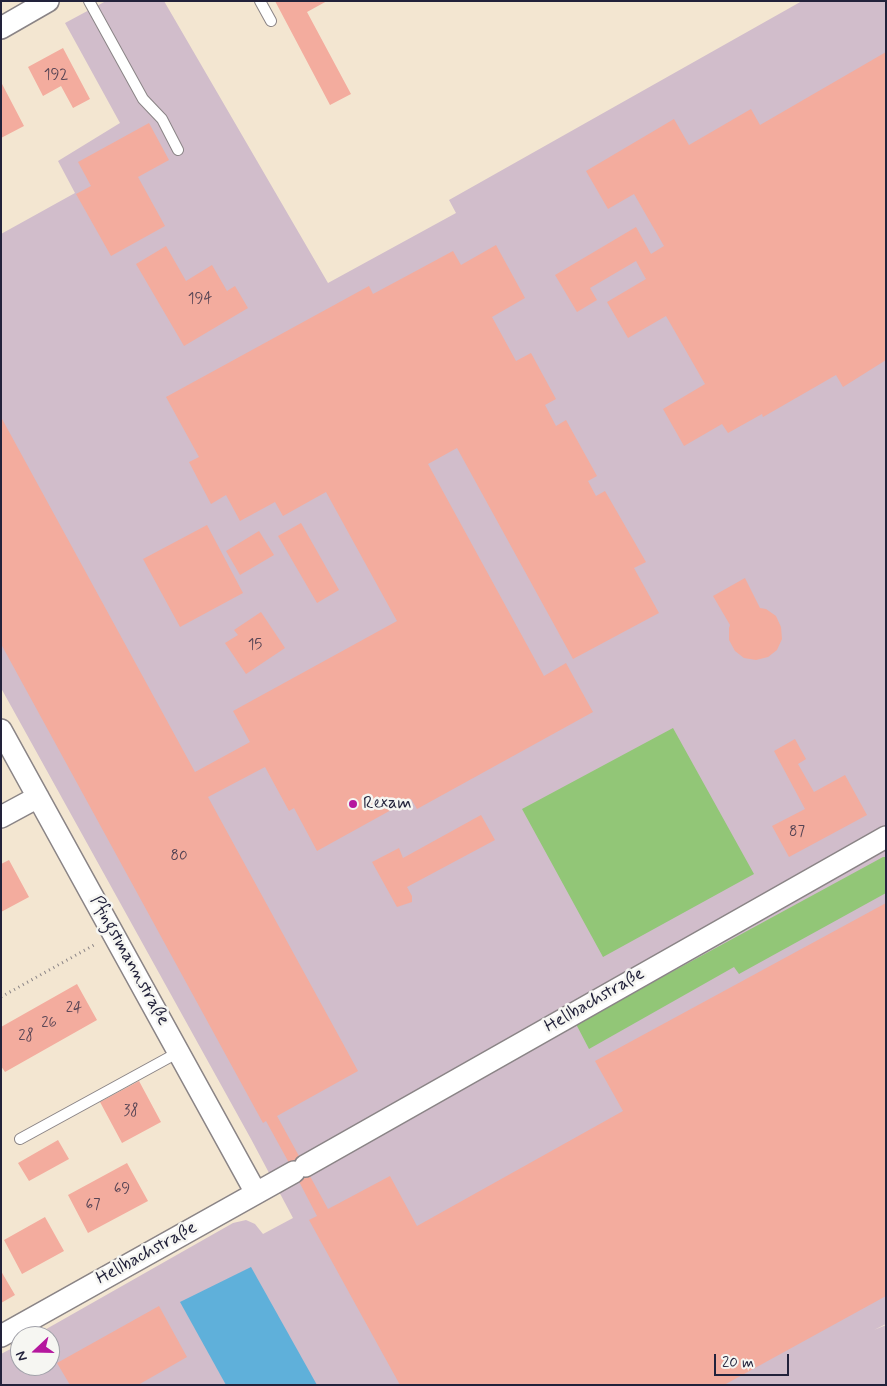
<!DOCTYPE html>
<html>
<head>
<meta charset="utf-8">
<style>
  body { margin:0 }
  #map { position:relative; width:887px; height:1386px; overflow:hidden; background:#f3e6d1; font-family:Mynerve,sans-serif }
  canvas { display:block }
  .frame { position:absolute; inset:0; border:2px solid #22223b; pointer-events:none }
  .north { position:absolute; left:10px; top:1326px; width:50px; height:50px; box-sizing:border-box; background:#f6f6f2; border:1px solid #a1a1a9; border-radius:50%; rotate:249deg; font-size:14px; font-weight:700; line-height:20px; text-align:center; color:#22223b }
  .north::after { content:''; display:block; margin:auto; width:18px; height:22px; background:#b5179e; clip-path:polygon(50% 0,100% 100%,50% 72%,0 100%) }
  .scale { position:absolute; left:714px; top:1354px; width:75px; height:22px; box-sizing:border-box; border:2px solid #22223b; border-top:0; padding-left:6px; font-size:15px; line-height:18px; white-space:nowrap; color:#22223b; -webkit-text-stroke:4px #f6f6f2; paint-order:stroke }
</style>
</head>
<body>
<div id="map">
<canvas width="887" height="1386"></canvas>
<div class="frame"></div>
<div class="north">N</div>
<div class="scale">20 m</div>
</div>
<script>
const c = document.querySelector('canvas').getContext('2d');
c.lineJoin = 'round';
function paint(path, color) { c.fillStyle = color; c.fill(path, 'evenodd'); }
const toPath = rows => new Path2D(rows.map(r => 'M' + r).join(''));
function strokePath(path, color, width, dash) { c.strokeStyle = color; c.lineWidth = width; c.lineCap = dash ? 'butt' : 'round'; c.setLineDash(dash || []); c.stroke(path); }
function label(font, color, halo, rows, align = 'center') {
  c.font = font + ' Mynerve,sans-serif'; c.lineWidth = 5; c.setLineDash([]); c.textBaseline = 'middle'; c.strokeStyle = halo; c.fillStyle = color; for (const [text, x, y, turn = 0] of rows) {
    c.save(); c.translate(x, y); c.rotate((+turn || 0) * Math.PI / 180); c.textAlign = isNaN(turn) ? turn : align; if (halo) c.strokeText(text, 0, 0); c.fillText(text, 0, 0); c.restore();
  }
}
paint(toPath([
  [106,1,164,1,328,283,456,213,449,200,802,1,886,1,886,1324,874,1330,886,1325,886,1385,1,1385,1,1354,20,1344,20,1366,50,1366,50,1336,34,1336,233,1223,246,1220,255,1224,263,1234,293,1218,251,1139,1,688,1,234,75,193,58,161,120,123,65,23]
]), '#d1bdcb');
paint(toPath([
  [673,728,754,874,603,957,522,809],
  [883,857,886,857,886,893,739,974,734,967,589,1049,576,1024]
]), '#92c677');
paint(toPath([
  [251,1267,317,1385,226,1385,180,1302]
]), '#5fb0da');
paint(toPath([
  [275,1,327,1,307,12,351,94,330,105],
  [63,48,90,99,73,108,61,86,43,96,28,67],
  [886,52,886,360,843,387,836,375,763,417,762,414,728,433,722,424,684,446,663,409,705,384,666,316,628,338,607,302,646,279,636,261,590,288,597,300,577,312,555,275,636,227,651,254,664,246,634,194,608,209,586,171,674,119,689,145,751,109,760,125],
  [1,82,24,126,1,138],
  [149,123,169,160,138,177,165,226,111,256,76,194,91,186,78,162],
  [496,245,525,298,492,317,516,361,531,353,556,399,545,405,556,426,566,420,597,476,588,481,596,496,605,491,646,562,634,568,659,613,573,659,457,448,428,464,544,676,566,663,593,712,417,809,411,799,317,851,294,808,289,811,265,767,208,797,358,1071,277,1116,328,1209,390,1176,417,1226,623,1111,595,1061,886,903,886,1296,724,1385,400,1385,309,1220,317,1216,294,1172,266,1121,263,1123,1,644,1,417,195,772,250,742,233,711,397,621,326,492,283,516,275,502,240,521,226,495,211,504,189,462,199,457,166,397,369,286,373,294,453,251,461,265],
  [166,246,186,281,212,265,227,291,235,286,248,308,184,346,136,264],
  [301,523,339,590,317,603,278,536],
  [207,525,243,593,180,627,143,559],
  [259,531,274,555,240,575,226,551],
  [745,578,760,608,766,609,776,616,781,627,782,639,777,650,768,657,756,660,744,658,735,651,729,640,729,628,730,625,713,596],
  [261,612,285,648,246,674,225,643,238,635,234,630],
  [795,739,806,759,798,764,814,792,845,775,867,815,789,857,772,826,805,809,774,751],
  [481,815,495,840,407,887,412,896,412,902,397,907,372,862,399,848,403,858],
  [9,860,29,897,1,912,1,864],
  [77,984,97,1020,5,1072,1,1066,1,1027],
  [139,1081,161,1122,122,1143,100,1102],
  [58,1140,69,1159,29,1181,18,1163],
  [127,1163,148,1201,88,1233,68,1195],
  [45,1217,64,1251,22,1274,4,1240],
  [1,1271,15,1295,1,1303],
  [159,1306,187,1357,138,1385,70,1385,57,1363]
]), '#f3ac9e');
const lane = toPath([
  [89,1,143,99,162,119,178,150],
  [260,1,271,21],
  [20,1139,179,1052]
]);
const street = toPath([
  [1,28,48,1],
  [1,730,256,1193],
  [1,817,38,797],
  [305,1166,886,837],
  [1,1336,294,1172]
]);
strokePath(lane, '#8a8486', 12);
strokePath(street, '#8a8486', 24);
strokePath(toPath([
  [1,997,94,945]
]), '#8a8486', 3, [1, 4]);
strokePath(lane, '#fff', 10);
strokePath(street, '#fff', 21);
for (const [x, y, r, color] of [
  [353,804,5,"#b5179e"]
]) { const dot = new Path2D(); dot.arc(x, y, r, 0, 2 * Math.PI); c.fillStyle = color; c.fill(dot); strokePath(dot, '#f6f6f2', 2); }
label('15px', '#564454', null, [
  ["192",56,76],
  ["194",200,300],
  ["15",255,646],
  ["87",797,833],
  ["80",179,857],
  ["24",74,1009],
  ["26",49,1024],
  ["28",26,1037],
  ["38",131,1112],
  ["69",122,1190],
  ["67",93,1206]
]);
label('18px', '#22223b', '#f6f6f2', [
  ["Rexam",363,804]
], 'left');
label('18px', '#22223b', '#f6f6f2', [
  ["Pfingstmannstraße",129,961,61],
  ["Hellbachstraße",595,1001,-30],
  ["Hellbachstraße",147,1254,-29]
]);
</script>
</body>
</html>
